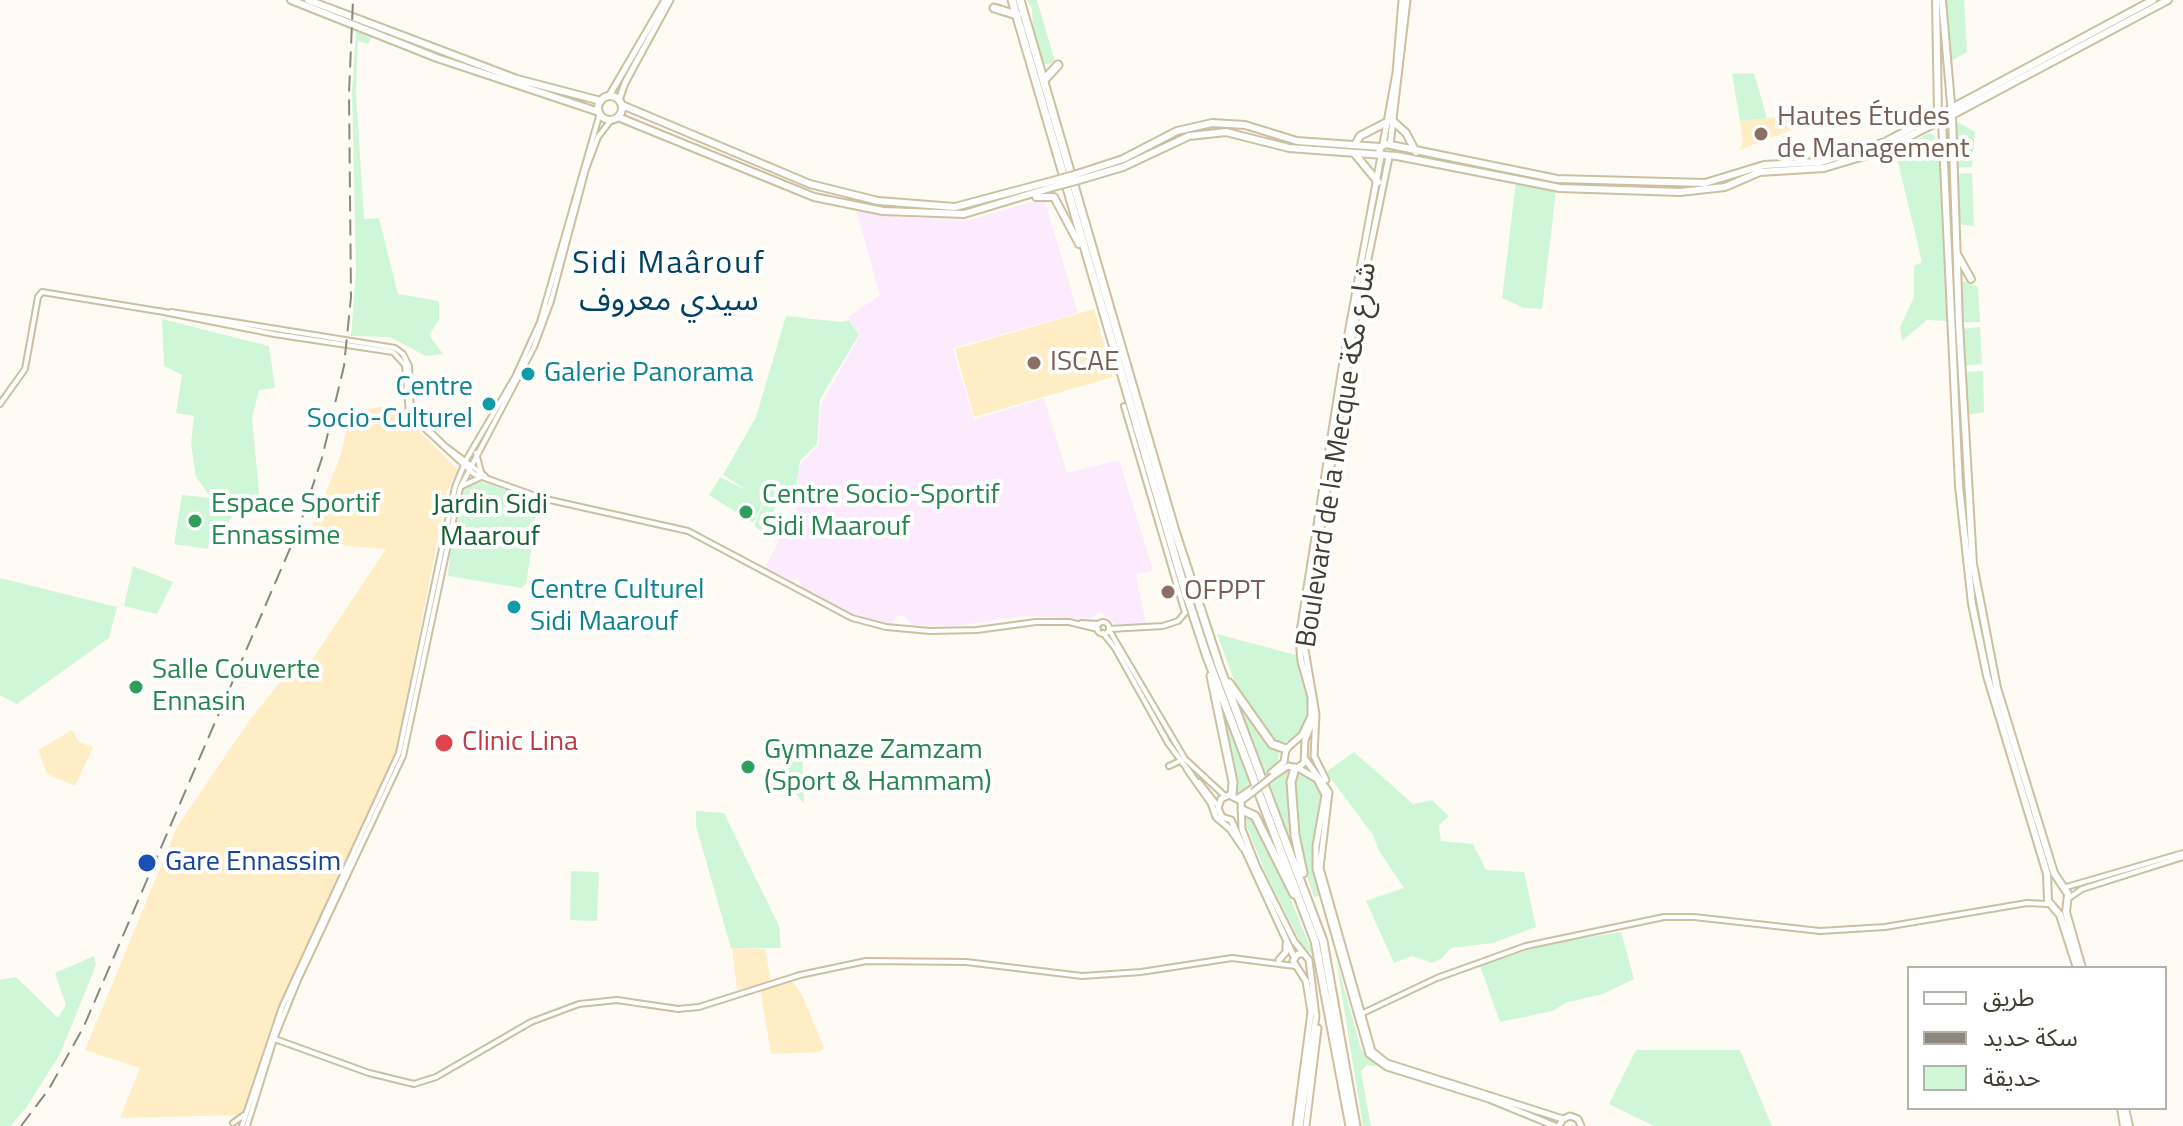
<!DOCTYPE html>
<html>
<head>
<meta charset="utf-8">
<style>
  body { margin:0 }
  #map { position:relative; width:2183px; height:1126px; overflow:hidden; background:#fefbf4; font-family:"Titillium Web","Noto Sans Arabic",sans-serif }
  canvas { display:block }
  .legend { position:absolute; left:1907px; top:966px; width:260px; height:144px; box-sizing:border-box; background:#fff; border:2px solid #b3b1ac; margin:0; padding:10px 14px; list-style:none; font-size:24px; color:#423d30 }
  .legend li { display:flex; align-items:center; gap:16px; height:40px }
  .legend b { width:40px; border:2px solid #b3b1ac }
</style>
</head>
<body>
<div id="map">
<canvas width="2183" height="1126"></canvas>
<ul class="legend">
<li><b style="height:10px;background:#fff"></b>طريق</li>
<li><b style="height:10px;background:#8c887e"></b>سكة حديد</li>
<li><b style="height:22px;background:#d0f6d8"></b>حديقة</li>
</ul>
</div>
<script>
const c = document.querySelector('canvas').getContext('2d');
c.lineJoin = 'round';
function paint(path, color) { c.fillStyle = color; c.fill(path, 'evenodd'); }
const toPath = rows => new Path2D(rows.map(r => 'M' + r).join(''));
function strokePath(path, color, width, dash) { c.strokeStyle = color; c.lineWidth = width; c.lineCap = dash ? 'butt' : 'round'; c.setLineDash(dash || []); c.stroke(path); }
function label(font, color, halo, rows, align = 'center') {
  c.font = font + ' "Titillium Web","Noto Sans Arabic",sans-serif'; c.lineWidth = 8; c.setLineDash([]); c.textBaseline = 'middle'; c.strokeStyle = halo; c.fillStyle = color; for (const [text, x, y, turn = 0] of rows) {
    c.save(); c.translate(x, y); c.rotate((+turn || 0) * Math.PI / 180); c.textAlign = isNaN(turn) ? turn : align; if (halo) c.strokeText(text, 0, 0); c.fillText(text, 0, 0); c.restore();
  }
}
paint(toPath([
  [1044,198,1078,313,953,348,956,360,974,420,1044,398,1067,473,1119,460,1153,570,1136,575,1146,623,1117,625,1101,612,1087,619,1021,616,957,626,913,625,904,616,898,616,893,623,877,622,837,608,806,592,808,590,804,591,798,577,790,580,765,567,799,504,798,475,801,464,818,445,821,404,860,335,848,317,880,295,856,210,899,217,970,220]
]), '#fbebfd');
paint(toPath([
  [1797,115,1802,126,1739,150,1743,143,1740,121],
  [1094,309,1113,377,974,417,955,349],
  [388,406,407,419,458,470,447,491,397,748,242,1115,120,1118,140,1068,85,1050,177,827,249,721,293,666,304,672,386,549,326,544,309,534,341,455,350,411],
  [72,730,79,742,93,747,75,786,47,774,38,750],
  [732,948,765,949,771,981,737,990],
  [791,978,803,997,824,1048,819,1052,771,1054,760,989]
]), '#ffedc6');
paint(toPath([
  [1027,0,1037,0,1055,61,1050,64,1044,64,1034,40,1032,9],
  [1945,0,1964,0,1967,52,1948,63],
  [356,31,373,36,368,44,358,41,356,93,364,219,379,218,398,294,439,301,439,320,429,335,443,354,426,356,390,337,351,336,356,271,352,90],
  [1754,73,1767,118,1740,121,1732,74],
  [1958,122,1975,132,1972,167,1955,168,1954,131],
  [1927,134,1932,134,1941,144,1949,321,1927,320,1902,341,1900,327,1914,297,1914,266,1922,262,1897,158,1887,155],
  [1972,173,1974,226,1957,224,1956,174],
  [1516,182,1556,191,1542,309,1524,308,1502,298],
  [1964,281,1978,287,1980,322,1961,322,1958,286],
  [786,316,841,322,849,320,859,335,820,399,817,444,800,461,795,494,782,495,763,532,754,526,765,500,753,523,709,495,720,477,748,491,723,475,756,417],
  [162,319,269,346,275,388,259,390,252,418,261,513,236,510,226,528,212,523,208,549,174,544,182,495,211,498,196,477,191,443,194,416,176,413,182,375,164,366],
  [1980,327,1982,364,1963,366,1961,329],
  [1983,371,1984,412,1966,415,1964,372],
  [480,481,538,501,535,521,530,522,528,542,532,545,526,584,521,588,448,576,452,532,463,489],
  [133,566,173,582,157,614,124,606],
  [0,578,117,607,109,638,17,704,0,695],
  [1217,634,1296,655,1309,705,1304,725,1295,738,1277,745,1239,693],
  [1215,686,1253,786,1244,793,1236,792],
  [1234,695,1271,745,1279,751,1278,764,1264,776],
  [802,745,804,802,803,803,788,784,785,747],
  [1354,752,1413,804,1432,800,1449,816,1439,825,1441,841,1473,844,1486,870,1524,872,1536,927,1493,943,1451,948,1442,958,1432,963,1412,956,1394,963,1366,901,1404,888,1379,851,1373,835,1326,772],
  [1287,771,1290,773,1289,838,1268,785],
  [1302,773,1313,780,1322,797,1312,848,1319,896,1314,897,1297,843,1293,780,1295,775],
  [696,811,724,813,779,926,781,948,731,948,696,826],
  [1250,816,1282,878,1314,956,1302,945,1266,874,1247,827,1246,819],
  [571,871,599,872,597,921,570,920],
  [1621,932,1634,979,1603,994,1568,1002,1552,1011,1500,1022,1480,966,1543,945],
  [94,956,96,965,60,1054,26,1108,10,1126,0,1126,0,980,16,977,58,1018,66,1005,55,973],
  [1336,959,1361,1049,1377,1066,1367,1065,1361,1071,1371,1126,1363,1126],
  [1636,1050,1740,1050,1772,1126,1654,1126,1609,1104]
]), '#d0f6d8');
const tertiary = toPath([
  [159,311,274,334,393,352,405,365,409,414,474,474,541,498,688,531,852,618,886,627,930,631,977,630,1036,622,1069,622,1098,629],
  [171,312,395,348,403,354,409,366,411,413,445,446,485,476],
  [0,404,25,369,38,297,42,292,158,311],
  [476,453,481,472],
  [462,486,479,478],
  '1097 628a6 6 0 1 1 12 0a6 6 0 1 1-12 0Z',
  [1081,623,1099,624],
  [1109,629,1163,626,1178,621,1185,613,1124,406],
  [1109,630,1185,759,1225,796],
  [1103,633,1115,648,1168,743,1188,770],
  [1169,766,1180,761],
  [1199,782,1218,806],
  [2063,888,2183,853],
  [2069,898,2082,889,2183,857],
  [1361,1014,1437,978,1526,946,1664,917,1694,917,1820,931,1885,927,2027,903,2048,904],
  [272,1038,369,1073,414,1084,436,1077,531,1022,579,1004,617,1000,678,1009,699,1007,800,975,866,961,966,962,1082,976,1141,972,1232,958,1295,966],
  [233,1123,244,1115],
  [242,1126,282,1007,399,753,455,487,466,460,515,377,540,322,600,113],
  [247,1126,274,1039,298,980,403,756,460,488,534,347,551,301,586,169,598,137,611,120]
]);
const secondary = toPath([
  [609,96,665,0],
  [619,100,625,83,670,0],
  [1383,144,1396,73,1402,0],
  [1390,145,1407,0],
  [1316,714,1314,756,1326,780],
  [1305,759,1329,792,1320,868,1372,1051,1387,1063,1563,1119],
  [1298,768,1317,779,1325,795,1316,846,1316,869,1369,1054,1387,1067,1489,1099,1555,1126],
  [1187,769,1211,803,1216,817,1230,829,1243,848],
  [1271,773,1284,762,1286,749,1302,735,1311,716,1311,697,1301,661,1299,638,1344,355,1381,156],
  [1273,776,1288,766,1297,768,1304,763,1305,740,1316,714,1303,638,1353,332,1389,157],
  [1238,798,1253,788],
  [1241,801,1253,792],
  [1231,820,1222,817,1218,808,1221,799,1229,795,1241,801,1242,829,1256,865,1294,941,1309,960,1316,1016,1300,1126],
  [1231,820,1294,957],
  [1279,960,1286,952,1286,944],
  [1296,1126,1311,1012,1306,981,1293,961,1298,954,1304,954],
  [1306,1126,1318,1028],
  [1559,1126,1563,1119,1570,1116,1578,1119,1581,1126]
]);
const primary = toPath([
  [291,0,437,58,599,112],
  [308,0,517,79,601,101],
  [1936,0,1938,114],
  [1942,0,1952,115,1959,324,1973,564,1997,688,2054,873,2068,894,2066,912,2082,968],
  '598 108a12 12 0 1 1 24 0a12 12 0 1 1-24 0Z',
  [622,105,810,184,878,201,955,207,1056,180],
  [1950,109,2153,0],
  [1952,115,2168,0],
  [618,117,814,197,883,211,964,214,1057,186],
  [1942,121,1959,486,1972,604,1987,676,2047,874,2048,901,2060,915,2077,968],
  [1394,122,1406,133,1416,152],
  [1355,145,1360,136,1389,121],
  [1354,153,1378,182],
  [1381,156,1379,148,1386,144,1557,179,1705,183,1764,165,1821,162,1885,142,1938,114],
  [1077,174,1123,159,1177,131,1212,123,1245,125,1297,141,1380,147],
  [1079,180,1123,167,1189,136,1226,132,1289,148,1397,156,1560,188,1680,192,1725,187,1760,172,1824,168,1881,151,1941,120],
  [1036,197,1054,197,1079,244],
  [1957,254,1971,279],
  [2121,1108,2124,1126],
  [2125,1108,2129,1126]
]);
const trunk = toPath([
  [1012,0,1184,587,1206,654,1315,941,1350,1126],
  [1020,0,1175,531,1220,668,1323,941,1356,1126],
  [994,8,1017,15],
  [1044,80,1058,65],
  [1211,676,1233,782,1232,795],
  [1229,683,1272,744,1286,749],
  [1295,768,1291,782,1295,835,1303,873],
  [1242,810,1255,816,1294,894]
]);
strokePath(tertiary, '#cdc0a1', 8);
strokePath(secondary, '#cdc0a1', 9);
strokePath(primary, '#cdc0a1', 10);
strokePath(trunk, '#cdc0a1', 11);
strokePath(tertiary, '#fff', 4);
strokePath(secondary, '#fff', 5);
strokePath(primary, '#fff', 6);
strokePath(trunk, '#fff', 7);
strokePath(toPath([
  [21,1126,49,1089,84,1026,298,530,322,458,344,366,351,297,349,93,353,0]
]), '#8c887e', 2, [16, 8]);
const secondaryBridge = toPath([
  [1253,792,1273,776]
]);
const primaryBridge = toPath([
  [1056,180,1077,174],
  [1057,186,1079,180]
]);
strokePath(secondaryBridge, '#cdc0a1', 9, []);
strokePath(primaryBridge, '#cdc0a1', 10, []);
strokePath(secondaryBridge, '#fff', 5);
strokePath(primaryBridge, '#fff', 6);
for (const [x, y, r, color] of [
  [1761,134,8,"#8d6e63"],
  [1034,363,8,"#8d6e63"],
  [528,374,8,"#0f9aa8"],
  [489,404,8,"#0f9aa8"],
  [746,512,8,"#2e9e5b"],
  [195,521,8,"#2e9e5b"],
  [1168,592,8,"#8d6e63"],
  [514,607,8,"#0f9aa8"],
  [136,687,8,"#2e9e5b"],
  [444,743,10,"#e0444e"],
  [748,767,8,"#2e9e5b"],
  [147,863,10,"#1a4fb4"]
]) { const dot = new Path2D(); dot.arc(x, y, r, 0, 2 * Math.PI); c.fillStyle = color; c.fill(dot); strokePath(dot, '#fff', 3); }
label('28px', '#785e54', '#fff', [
  ["Hautes Études",1777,118],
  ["de Management",1777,150],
  ["ISCAE",1050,363],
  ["OFPPT",1184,592]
], 'left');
label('28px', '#0d838f', '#fff', [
  ["Galerie Panorama",544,374],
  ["Centre",473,388,"right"],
  ["Socio-Culturel",473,420,"right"],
  ["Centre Culturel",530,591],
  ["Sidi Maarouf",530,623]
], 'left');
label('28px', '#423d30', '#fff', [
  ["Boulevard de la Mecque شارع مكة",1338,455,-81]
]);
label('28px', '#27864d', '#fff', [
  ["Centre Socio-Sportif",762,496],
  ["Sidi Maarouf",762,528],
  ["Espace Sportif",211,505],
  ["Ennassime",211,537],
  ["Salle Couverte",152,671],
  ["Ennasin",152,703],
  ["Gymnaze Zamzam",764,751],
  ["(Sport & Hammam)",764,783]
], 'left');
label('28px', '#155f31', '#fff', [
  ["Jardin Sidi",490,506],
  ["Maarouf",490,538]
]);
label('28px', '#be3a42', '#fff', [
  ["Clinic Lina",462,743]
], 'left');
label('28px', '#164399', '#fff', [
  ["Gare Ennassim",165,863]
], 'left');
c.letterSpacing = '2px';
label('32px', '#014161', '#fff', [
  ["Sidi Maârouf",669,265],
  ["سيدي معروف",669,302]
]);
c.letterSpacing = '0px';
</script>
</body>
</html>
